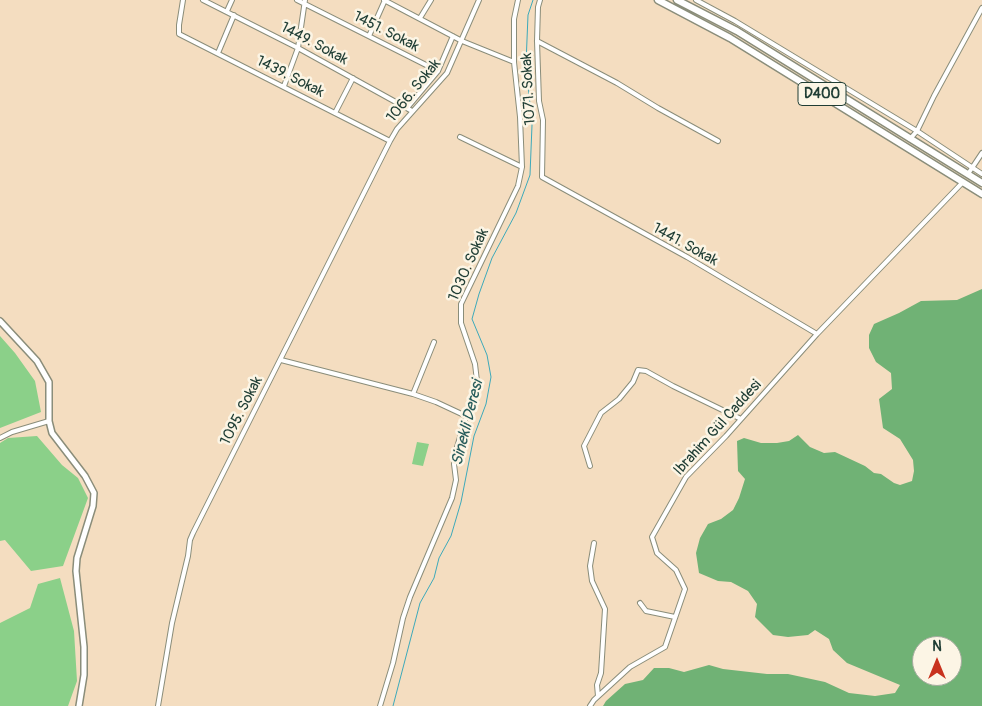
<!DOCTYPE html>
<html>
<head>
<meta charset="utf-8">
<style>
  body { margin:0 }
  #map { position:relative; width:982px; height:706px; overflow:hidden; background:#f4ddc0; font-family:Pangolin,sans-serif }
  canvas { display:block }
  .north { position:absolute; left:912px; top:636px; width:50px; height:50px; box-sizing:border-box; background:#fcf5e5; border:1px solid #a4ab9e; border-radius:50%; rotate:0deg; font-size:14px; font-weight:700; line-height:20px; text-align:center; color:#1f3d34 }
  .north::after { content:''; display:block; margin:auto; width:18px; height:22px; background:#c8321e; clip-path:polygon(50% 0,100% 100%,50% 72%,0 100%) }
</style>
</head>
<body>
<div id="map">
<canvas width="982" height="706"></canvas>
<div class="north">N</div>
</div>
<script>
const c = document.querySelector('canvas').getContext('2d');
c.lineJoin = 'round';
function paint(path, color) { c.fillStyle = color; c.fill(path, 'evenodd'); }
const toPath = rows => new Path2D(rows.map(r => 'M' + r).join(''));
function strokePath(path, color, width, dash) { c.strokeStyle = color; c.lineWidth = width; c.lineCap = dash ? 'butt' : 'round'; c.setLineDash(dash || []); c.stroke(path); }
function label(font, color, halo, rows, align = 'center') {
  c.font = font + ' Pangolin,sans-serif'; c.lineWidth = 5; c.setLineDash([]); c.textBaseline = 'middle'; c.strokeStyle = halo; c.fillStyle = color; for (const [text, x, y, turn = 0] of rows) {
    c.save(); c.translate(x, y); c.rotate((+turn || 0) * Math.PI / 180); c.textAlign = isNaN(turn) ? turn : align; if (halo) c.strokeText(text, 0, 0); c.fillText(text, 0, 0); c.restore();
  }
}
paint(toPath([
  [0,336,15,353,35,381,41,412,0,428],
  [37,436,62,465,78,478,88,498,63,566,31,571,5,540,0,541,0,443,8,438],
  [417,442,429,444,423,466,412,464],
  [60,578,74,631,77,681,68,706,0,706,0,623,30,608,38,584]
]), '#8bd089');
paint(toPath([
  [982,289,982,706,603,706,606,701,625,684,643,680,654,668,669,668,684,672,709,665,723,669,767,674,788,674,825,682,849,693,875,696,895,693,900,685,847,663,833,650,829,639,815,630,808,635,788,637,773,635,755,617,757,604,748,591,731,582,718,581,699,573,696,553,700,538,708,524,721,519,733,510,739,498,745,479,738,471,737,441,744,438,761,443,777,443,789,441,798,435,810,447,824,453,835,452,865,466,874,473,881,474,894,483,900,485,912,481,914,471,913,460,900,439,883,428,879,399,892,389,891,373,876,362,869,348,869,335,874,324,899,313,921,301,957,300],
  [922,646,952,646,952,676,922,676]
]), '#70b275');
strokePath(toPath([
  [393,706,420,603,434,578,439,558,451,536,461,502,474,436,486,404,491,377,487,355,472,319,479,294,492,258,516,213,530,175,532,125,526,64,528,15,533,0]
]), '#3ca9ba', 1);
const minor = toPath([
  [183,0,179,25,179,34,390,141],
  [203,0,298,48,412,111],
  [297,0,438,71],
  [384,0,462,41,514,62],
  [540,0,538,7,537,41,539,101,543,120,542,177,687,257,817,334],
  [696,0,735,21,917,131,982,174],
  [227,11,232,0],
  [420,18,431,0],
  [369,36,385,0],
  [537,41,617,83,658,108,718,141],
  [218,53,234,15],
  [284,86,298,48,305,0],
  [407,108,438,71,453,36],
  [335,113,353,78],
  [460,137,522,167],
  [910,139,917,131,934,96,982,8],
  [968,174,982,153],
  [281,360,413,394,436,402,466,416],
  [413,394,434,342],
  [0,438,12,432,49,421],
  [590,466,584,446,601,413,619,399,633,382,638,370,646,371,673,386,741,419],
  [594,543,590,566,592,581,605,609,601,673,597,685,598,696],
  [640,603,646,611,675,617],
  [158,706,172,623,188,556,190,540,193,533,390,141,397,129,447,73,479,0],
  [380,706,393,663,403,618,410,597,452,498,456,480,454,464,457,447,477,381,475,364,461,323,461,304,518,186,522,167,520,117,514,62,514,19,518,0],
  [590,706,594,700,630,667,665,647,685,589,676,570,657,553,652,537,686,477,726,436,817,334,963,182]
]);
const secondary = toPath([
  [0,321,37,361,49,382,49,421,52,433,85,476,94,493,93,506,77,558,76,571,84,647,84,675,79,706]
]);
const trunk = toPath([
  [658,0,730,38,982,194],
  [677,0,737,31,982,183]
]);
strokePath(minor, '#8a8d7a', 6);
strokePath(secondary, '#8a8d7a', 8);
strokePath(trunk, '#8a8d7a', 9);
strokePath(minor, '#fff', 4);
strokePath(secondary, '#fff', 5);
strokePath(trunk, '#fff', 6);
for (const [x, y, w] of [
  [822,94,48]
]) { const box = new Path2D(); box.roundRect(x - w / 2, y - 11.5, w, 23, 4); c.fillStyle = '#fcf5e5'; c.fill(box); strokePath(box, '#1f3d34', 1); }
label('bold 14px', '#1f3d34', null, [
  ["D400",822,94]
]);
label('15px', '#1f3d34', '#fcf5e5', [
  ["1451. Sokak",386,32,27],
  ["1449. Sokak",314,44,28],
  ["1439. Sokak",290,77,27],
  ["1071. Sokak",529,89,-93],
  ["1066. Sokak",414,91,-51],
  ["1441. Sokak",685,245,29],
  ["1030. Sokak",469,265,-66],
  ["1095. Sokak",242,411,-63],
  ["Ibrahim Gül Caddesi",718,428,-48]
]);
label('italic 16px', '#285d5c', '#fcf5e5', [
  ["Sinekli Deresi",468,423,-76]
]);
</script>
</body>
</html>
